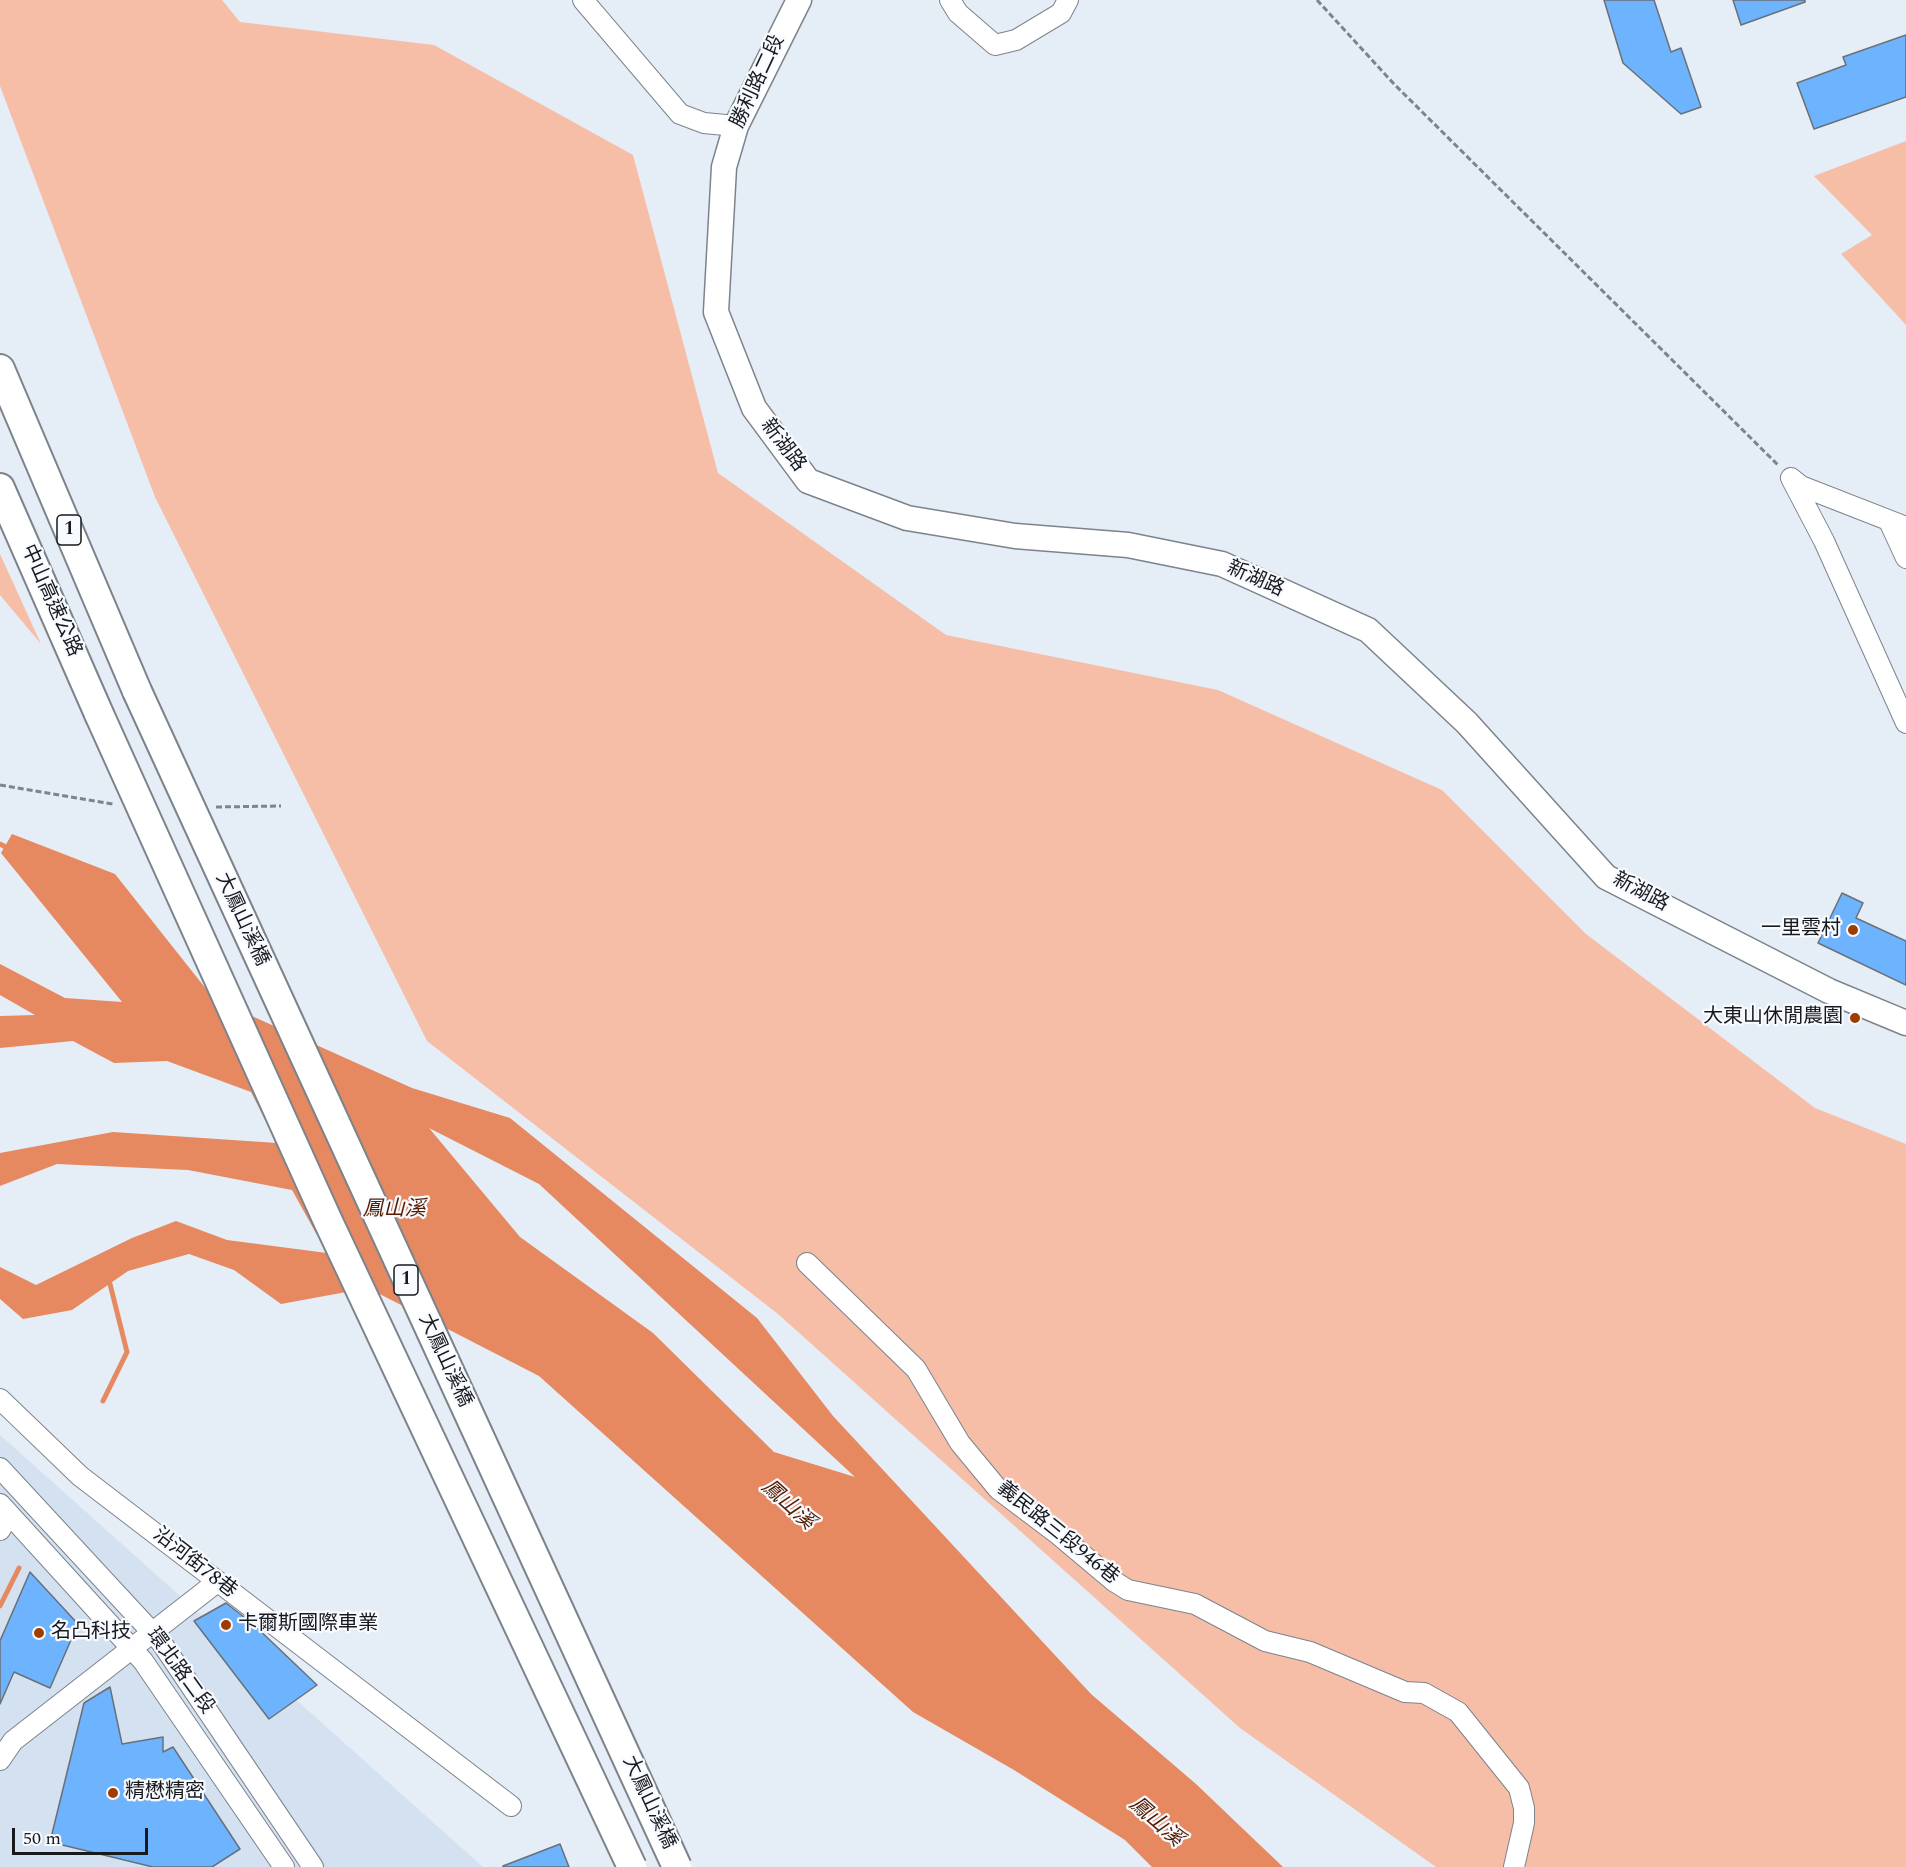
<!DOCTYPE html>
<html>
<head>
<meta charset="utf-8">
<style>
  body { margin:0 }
  #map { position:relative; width:1906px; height:1867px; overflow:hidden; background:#e5edf7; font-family:Spectral,serif }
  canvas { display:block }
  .scale { position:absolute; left:12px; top:1828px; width:136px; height:27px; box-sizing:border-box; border:3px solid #17191d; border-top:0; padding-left:8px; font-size:18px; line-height:21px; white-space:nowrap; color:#17191d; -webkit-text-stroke:4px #f7fafe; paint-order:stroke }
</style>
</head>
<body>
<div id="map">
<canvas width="1906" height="1867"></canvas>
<div class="scale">50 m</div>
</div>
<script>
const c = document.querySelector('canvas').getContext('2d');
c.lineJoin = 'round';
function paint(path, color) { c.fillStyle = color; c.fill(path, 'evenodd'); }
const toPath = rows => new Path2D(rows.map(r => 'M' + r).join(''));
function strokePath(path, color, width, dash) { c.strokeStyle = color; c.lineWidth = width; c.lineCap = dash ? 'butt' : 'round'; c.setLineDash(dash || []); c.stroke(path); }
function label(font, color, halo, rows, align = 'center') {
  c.font = font + ' Spectral,"Noto Sans TC",serif'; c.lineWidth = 4.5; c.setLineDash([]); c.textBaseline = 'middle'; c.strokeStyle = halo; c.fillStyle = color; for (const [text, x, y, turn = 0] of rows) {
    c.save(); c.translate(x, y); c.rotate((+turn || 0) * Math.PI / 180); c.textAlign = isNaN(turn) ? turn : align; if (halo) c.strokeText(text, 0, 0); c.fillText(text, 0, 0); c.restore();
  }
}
paint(toPath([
  [0,1435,483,1867,0,1867]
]), '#d4e1f1');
paint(toPath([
  [0,0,222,0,240,22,434,45,633,155,718,473,946,635,1218,690,1442,790,1586,934,1815,1108,1906,1144,1906,1867,1436,1867,1240,1728,778,1314,427,1041,155,497,0,86],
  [1906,141,1906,325,1841,254,1872,235,1814,176],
  [0,554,41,644,0,595]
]), '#f7bea7');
paint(toPath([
  [12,834,115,874,214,999,412,1088,510,1118,757,1318,833,1416,1091,1694,1196,1784,1283,1867,1152,1867,1125,1840,1014,1770,913,1712,539,1376,368,1288,281,1304,234,1270,189,1254,128,1271,72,1310,23,1319,0,1299,0,1267,36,1285,132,1238,176,1221,227,1240,327,1253,292,1190,188,1170,57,1164,0,1186,0,1153,113,1132,277,1143,251,1092,167,1061,114,1063,73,1041,0,1048,0,1016,35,1015,0,995,0,964,65,998,122,1002,1,853],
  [429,1128,539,1184,855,1477,774,1452,653,1333,520,1237]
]), '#e68860');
strokePath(toPath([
  [0,844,9,849],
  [103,1401,127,1352,110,1284],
  [0,1606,19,1568]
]), '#e68860', 5);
const building = toPath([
  [1604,0,1654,0,1671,52,1681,48,1701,107,1681,114,1623,63,1604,0],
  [1733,0,1805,0,1805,2,1741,25,1733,0],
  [1906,35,1906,97,1814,129,1797,83,1846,65,1843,57,1906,35],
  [1842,893,1863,903,1856,918,1906,941,1906,985,1818,943,1842,893],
  [30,1572,78,1624,50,1688,14,1672,0,1704,0,1641,30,1572],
  [226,1603,253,1624,317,1685,269,1719,194,1621,226,1603],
  [110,1687,122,1744,163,1737,163,1752,173,1747,240,1849,212,1867,153,1867,50,1842,84,1703,110,1687],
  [560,1844,569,1867,503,1867,503,1866,560,1844]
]);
paint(building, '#6eb3fd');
strokePath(building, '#697078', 1.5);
const minor = toPath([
  [583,0,680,114,704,123,736,126],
  [950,0,958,13,995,45,1016,40,1061,13,1068,0],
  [1889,521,1906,558],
  [1906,527,1801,486,1791,478,1824,541,1906,723],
  [807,1263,916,1369,960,1443,998,1489,1059,1535,1115,1582,1128,1590,1195,1604,1265,1641,1310,1652,1405,1692,1424,1693,1458,1712,1519,1788,1524,1808,1524,1823,1514,1867],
  [0,1399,80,1476,511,1806],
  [0,1468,161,1642,313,1867],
  [0,1504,143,1661,284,1867],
  [0,1530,9,1514],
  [0,1760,13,1741,217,1582]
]);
const major = toPath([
  [799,0,736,126,724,167,716,312,754,408,808,481,907,518,1015,536,1128,545,1222,564,1368,630,1467,723,1606,877,1829,991,1906,1023]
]);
const highway = toPath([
  [0,369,137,691],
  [0,488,99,714]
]);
strokePath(minor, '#7c838b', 22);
strokePath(major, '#7c838b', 27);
strokePath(highway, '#7c838b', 32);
strokePath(toPath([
  [1317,0,1394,84,1779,466],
  [0,785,113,804],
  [216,807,281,806]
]), '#7f848b', 3, [6, 3]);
strokePath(minor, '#fff', 20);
strokePath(major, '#fff', 24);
strokePath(highway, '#fff', 28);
const highwayBridge = toPath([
  [137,691,677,1867],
  [99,714,327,1219,632,1867]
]);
strokePath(highwayBridge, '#7c838b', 32, []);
strokePath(highwayBridge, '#fff', 28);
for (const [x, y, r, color] of [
  [1853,930,6,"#9f3c00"],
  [1855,1018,6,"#9f3c00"],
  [226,1625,6,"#9f3c00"],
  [39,1633,6,"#9f3c00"],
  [113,1793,6,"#9f3c00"]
]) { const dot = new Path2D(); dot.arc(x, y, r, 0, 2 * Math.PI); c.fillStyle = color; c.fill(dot); strokePath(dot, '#f7fafe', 2); }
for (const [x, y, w] of [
  [69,530,24],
  [406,1280,24]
]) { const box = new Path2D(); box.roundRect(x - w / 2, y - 15, w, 30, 4.5); c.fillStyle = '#f7fafe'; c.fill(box); strokePath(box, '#17191d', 1.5); }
label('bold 18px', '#17191d', null, [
  ["1",69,530],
  ["1",406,1280]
]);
label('20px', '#17191d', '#f7fafe', [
  ["勝利路二段",759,82,-65],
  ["新湖路",782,446,53],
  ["新湖路",1255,580,24],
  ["中山高速公路",50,601,66],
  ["新湖路",1640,893,28],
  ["大鳳山溪橋",241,920,65],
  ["大鳳山溪橋",444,1361,65],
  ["義民路三段946巷",1057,1534,39],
  ["沿河街78巷",194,1564,38],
  ["環北路二段",179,1672,54],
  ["大鳳山溪橋",648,1803,65]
]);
label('20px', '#17191d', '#f7fafe', [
  ["一里雲村",1841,930,"right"],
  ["大東山休閒農園",1843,1018,"right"],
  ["卡爾斯國際車業",238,1625],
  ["名凸科技",51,1633],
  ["精懋精密",125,1793]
], 'left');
label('italic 21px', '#551b00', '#f7fafe', [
  ["鳳山溪",394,1211],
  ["鳳山溪",787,1506,42],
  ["鳳山溪",1155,1823,41]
]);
</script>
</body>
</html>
